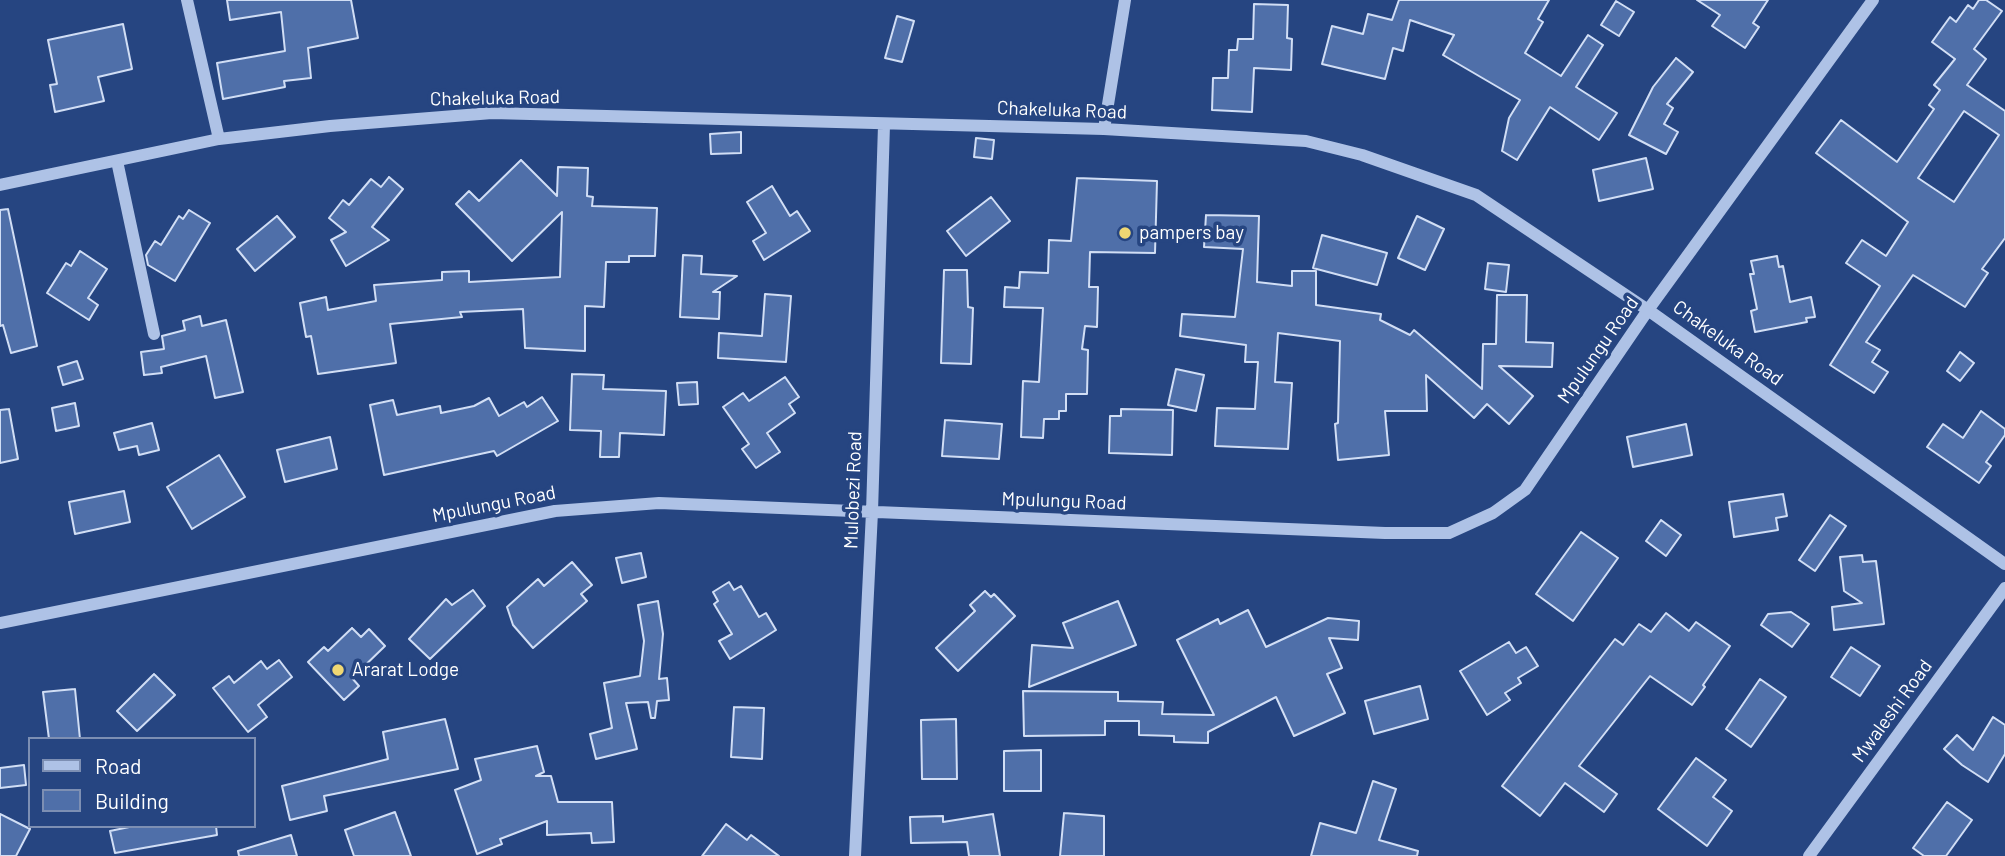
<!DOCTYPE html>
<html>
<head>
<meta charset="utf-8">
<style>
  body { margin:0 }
  #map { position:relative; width:2005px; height:856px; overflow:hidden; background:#264581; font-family:Barlow,sans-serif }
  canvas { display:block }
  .legend { position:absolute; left:28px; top:737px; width:228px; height:91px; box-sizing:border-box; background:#264581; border:2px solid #7d8fb3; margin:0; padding:9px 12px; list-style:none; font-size:21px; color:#fff }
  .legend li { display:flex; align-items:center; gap:14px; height:35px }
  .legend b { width:35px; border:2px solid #7d8fb3 }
</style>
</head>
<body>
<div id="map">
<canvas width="2005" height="856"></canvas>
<ul class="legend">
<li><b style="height:9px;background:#aec2e6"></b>Road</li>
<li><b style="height:19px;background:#4f6fa9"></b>Building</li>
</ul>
</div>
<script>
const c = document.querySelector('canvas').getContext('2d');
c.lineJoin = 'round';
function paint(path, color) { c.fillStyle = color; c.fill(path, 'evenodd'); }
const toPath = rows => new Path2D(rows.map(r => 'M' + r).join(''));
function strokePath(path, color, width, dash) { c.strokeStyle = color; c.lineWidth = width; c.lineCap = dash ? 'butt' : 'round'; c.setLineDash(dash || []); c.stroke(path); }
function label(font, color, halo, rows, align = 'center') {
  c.font = font + ' Barlow,sans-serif'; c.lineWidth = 7; c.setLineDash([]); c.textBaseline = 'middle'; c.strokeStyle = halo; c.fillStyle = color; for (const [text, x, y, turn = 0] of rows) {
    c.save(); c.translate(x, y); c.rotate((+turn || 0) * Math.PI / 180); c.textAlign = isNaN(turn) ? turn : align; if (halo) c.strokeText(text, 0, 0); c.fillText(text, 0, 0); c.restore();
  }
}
const building = toPath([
  [227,0,351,0,358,38,308,48,311,78,284,81,285,87,223,99,217,63,285,51,281,12,230,20,227,0],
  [1399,0,1549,0,1538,19,1543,22,1525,53,1561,76,1588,35,1603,45,1576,87,1617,113,1599,140,1550,107,1517,160,1502,151,1509,118,1520,100,1443,55,1454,35,1410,20,1403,51,1393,48,1385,79,1322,64,1332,26,1363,34,1368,14,1392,20,1399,0],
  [1697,0,1768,0,1753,23,1759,27,1745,48,1712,26,1720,15,1697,0],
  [1979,0,1986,0,2002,11,1974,49,1986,59,1967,85,2005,111,2005,238,1982,269,1988,273,1965,307,1913,275,1866,342,1880,350,1872,362,1888,372,1874,393,1830,365,1880,286,1846,263,1862,240,1886,256,1908,222,1816,153,1841,120,1897,162,1934,109,1929,105,1940,90,1934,85,1955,59,1932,42,1950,17,1956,22,1968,5,1973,9,1979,0],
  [1964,111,1999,135,1954,202,1918,178,1964,111],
  [1616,1,1634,12,1619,36,1601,25,1616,1],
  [1254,4,1288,5,1287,38,1292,39,1291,70,1254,68,1252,112,1212,110,1213,78,1228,78,1229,50,1237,50,1238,39,1253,39,1254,4],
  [897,16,914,21,902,62,885,58,897,16],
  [123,24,132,69,98,77,104,101,55,112,50,85,57,84,48,40,123,24],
  [1676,58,1693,72,1667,104,1673,108,1664,124,1678,132,1666,154,1629,135,1653,87,1676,58],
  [741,132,741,153,711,154,710,134,741,132],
  [976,138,994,140,992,159,974,157,976,138],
  [1646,158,1653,189,1599,201,1593,170,1646,158],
  [521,160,557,196,558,167,588,168,587,196,593,197,592,206,657,208,655,256,629,256,629,262,606,262,604,307,585,306,585,351,525,348,523,309,460,312,462,317,390,324,396,363,318,374,311,336,306,337,300,303,326,297,328,310,376,301,374,285,442,280,442,272,469,271,469,282,560,277,562,212,512,261,456,204,469,191,479,201,521,160],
  [389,177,403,189,372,227,389,240,346,266,331,240,346,232,329,218,343,200,349,205,371,179,381,187,389,177],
  [1077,178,1157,181,1155,253,1090,252,1089,287,1098,287,1097,327,1085,326,1082,349,1088,350,1087,394,1066,394,1066,411,1059,411,1059,419,1044,419,1043,438,1021,437,1023,381,1039,382,1043,308,1004,307,1005,287,1019,288,1020,272,1048,273,1049,240,1071,241,1077,178],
  [772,186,790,216,797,211,810,231,764,260,753,241,766,233,747,202,772,186],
  [991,197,1010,221,966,256,947,231,991,197],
  [8,209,37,346,11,353,3,325,0,326,0,210,8,209],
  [189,210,210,223,175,281,148,265,146,255,155,241,161,245,179,216,183,219,189,210],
  [1206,215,1259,216,1257,282,1292,286,1292,271,1316,271,1316,305,1381,314,1380,320,1410,335,1414,330,1482,389,1483,344,1496,344,1497,295,1527,295,1526,342,1553,343,1552,367,1499,366,1533,396,1509,424,1487,404,1474,418,1426,375,1427,411,1385,411,1389,455,1338,460,1335,424,1338,423,1340,341,1278,333,1275,382,1292,383,1288,449,1215,446,1217,408,1255,409,1258,362,1245,362,1246,345,1180,336,1182,314,1235,317,1243,249,1204,247,1206,215],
  [277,216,295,237,255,271,237,249,277,216],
  [1417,216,1444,229,1425,270,1398,258,1417,216],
  [1322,235,1387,253,1377,285,1313,268,1322,235],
  [80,251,107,269,88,298,98,305,89,320,47,293,66,263,71,266,80,251],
  [683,255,702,256,701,274,737,276,713,292,720,292,719,319,680,317,683,255],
  [1777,256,1779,267,1783,266,1790,302,1811,297,1815,317,1806,318,1807,322,1755,332,1751,311,1757,309,1750,274,1754,274,1751,261,1777,256],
  [1488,263,1509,265,1506,292,1485,289,1488,263],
  [944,270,967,270,968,307,973,308,971,364,941,363,944,270],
  [765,294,791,296,786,362,718,358,719,333,762,336,765,294],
  [200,316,202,326,226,320,243,392,215,398,206,356,161,367,162,373,144,375,141,352,164,349,162,336,185,330,183,321,200,316],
  [1960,352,1974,363,1960,381,1947,371,1960,352],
  [77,361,83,379,63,385,58,367,77,361],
  [1176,369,1204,375,1196,411,1168,405,1176,369],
  [572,374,604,375,603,389,666,391,664,435,620,433,619,457,600,457,601,431,570,430,572,374],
  [785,377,799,397,789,404,795,413,767,433,780,452,756,468,742,449,749,444,723,407,743,393,749,401,785,377],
  [697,382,698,404,679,405,677,383,697,382],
  [542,397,558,421,497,456,494,451,384,475,370,405,393,400,397,415,440,406,441,413,474,406,489,398,499,416,524,402,527,407,542,397],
  [75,403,79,426,56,431,52,408,75,403],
  [9,409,18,459,0,463,0,410,9,409],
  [1121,409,1173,410,1172,455,1109,453,1110,416,1121,416,1121,409],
  [1981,411,2005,429,2005,435,1986,462,1991,466,1979,483,1927,447,1943,424,1963,438,1981,411],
  [945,420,1002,424,999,459,942,456,945,420],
  [152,423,159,450,139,455,137,446,119,450,114,433,152,423],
  [1686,424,1692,455,1633,467,1627,437,1686,424],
  [330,437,337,469,285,482,277,450,330,437],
  [219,455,245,497,192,529,167,487,219,455],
  [124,491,130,522,75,534,69,502,124,491],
  [1783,494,1787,516,1776,518,1778,530,1734,537,1729,502,1783,494],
  [1830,515,1846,526,1815,571,1799,560,1830,515],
  [1661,520,1681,535,1666,556,1646,541,1661,520],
  [1581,532,1618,558,1573,621,1536,594,1581,532],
  [641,553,646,577,622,583,616,558,641,553],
  [1862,555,1863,562,1876,561,1884,624,1834,630,1832,607,1862,603,1844,591,1840,557,1862,555],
  [572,562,592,585,581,594,587,601,533,648,513,625,507,607,538,579,544,586,572,562],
  [729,582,734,590,741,586,759,617,766,613,776,630,730,659,719,641,732,634,714,604,718,601,713,592,729,582],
  [473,590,485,606,430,659,409,639,446,599,452,605,473,590],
  [985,591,991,597,994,594,1015,616,958,671,936,648,975,611,970,605,985,591],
  [658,601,663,634,659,679,667,678,669,700,657,701,655,718,651,718,648,702,626,703,637,749,596,759,590,734,612,728,604,683,640,676,644,641,638,605,658,601],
  [1118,601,1136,645,1029,687,1032,645,1073,648,1063,623,1118,601],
  [1248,610,1266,647,1328,618,1359,621,1358,640,1329,638,1342,668,1327,674,1345,713,1294,736,1276,697,1208,732,1208,743,1174,742,1174,736,1139,735,1139,721,1105,721,1105,735,1024,736,1023,691,1118,692,1118,701,1163,702,1162,714,1214,715,1177,640,1218,619,1220,624,1248,610],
  [1791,612,1809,624,1792,647,1761,625,1768,614,1791,612],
  [1666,613,1689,631,1696,622,1730,646,1703,685,1705,687,1692,705,1650,676,1579,766,1617,794,1604,812,1565,783,1540,816,1502,786,1615,639,1623,645,1639,624,1651,632,1666,613],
  [352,628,361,637,369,629,385,646,352,678,359,686,344,700,308,662,324,647,328,651,352,628],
  [1509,642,1516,653,1526,647,1538,666,1518,678,1521,683,1505,693,1510,700,1487,715,1460,671,1509,642],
  [1851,647,1880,666,1860,696,1831,677,1851,647],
  [279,660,292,677,258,705,267,717,248,732,213,688,229,676,234,683,261,661,267,669,279,660],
  [154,674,175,695,137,731,117,711,154,674],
  [1760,679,1786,697,1751,747,1726,729,1760,679],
  [1420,686,1428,719,1374,734,1365,701,1420,686],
  [75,689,80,739,49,739,43,692,75,689],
  [734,707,764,708,762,759,731,757,734,707],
  [1993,717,2005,725,2005,754,1988,782,1962,765,1944,749,1957,735,1973,750,1993,717],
  [445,719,458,769,324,796,327,811,290,820,282,786,388,759,383,732,445,719],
  [956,719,957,779,922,779,921,720,956,719],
  [537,746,544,772,536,776,551,776,558,802,612,802,614,842,592,843,591,833,547,835,547,821,500,839,502,844,477,854,455,790,481,780,475,759,537,746],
  [1041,750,1041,791,1004,791,1004,751,1041,750],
  [1696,758,1726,780,1713,797,1732,811,1707,846,1658,809,1696,758],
  [24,765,26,785,0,788,0,768,24,765],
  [1373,781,1396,789,1379,840,1418,851,1417,856,1311,856,1320,823,1356,833,1373,781],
  [1947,802,1972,820,1946,856,1924,856,1913,848,1947,802],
  [395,812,411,856,354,856,345,830,395,812],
  [1064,813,1104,816,1104,856,1060,856,1064,813],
  [0,814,30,829,16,856,0,856,0,814],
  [993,814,1000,856,969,856,967,842,911,843,910,817,943,816,943,822,993,814],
  [726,824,747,840,751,835,779,856,702,856,726,824],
  [134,826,216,826,217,835,115,853,110,831,134,826],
  [291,835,297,856,239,856,238,851,291,835]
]);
paint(building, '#4f6fa9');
strokePath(building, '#d1def5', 2);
strokePath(toPath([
  [187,0,219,139],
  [1104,129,1125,0],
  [117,161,154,334],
  [0,185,219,139,330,126,492,113,1104,129,1306,141,1362,155,1476,195,1648,310,2005,564],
  [0,623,555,511,659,503,1385,533,1449,533,1493,513,1525,490,1648,310,1873,0],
  [855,856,872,512,884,125],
  [1809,856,2005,588]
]), '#aec2e6', 12);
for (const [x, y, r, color] of [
  [1125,233,7,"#efd773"],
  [338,670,7,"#efd773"]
]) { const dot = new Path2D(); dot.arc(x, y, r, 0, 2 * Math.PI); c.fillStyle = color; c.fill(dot); strokePath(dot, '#264581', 2.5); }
label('19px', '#fff', '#264581', [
  ["Chakeluka Road",495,98,-1],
  ["Chakeluka Road",1062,110,2],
  ["Chakeluka Road",1728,343,36],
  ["Mpulungu Road",1598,350,-55],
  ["Mulobezi Road",853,490,-88],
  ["Mpulungu Road",1064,501,2],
  ["Mpulungu Road",494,504,-11],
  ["Mwaleshi Road",1892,711,-54]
]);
label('19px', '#fff', '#264581', [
  ["pampers bay",1139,233],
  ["Ararat Lodge",352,670]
], 'left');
</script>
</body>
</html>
